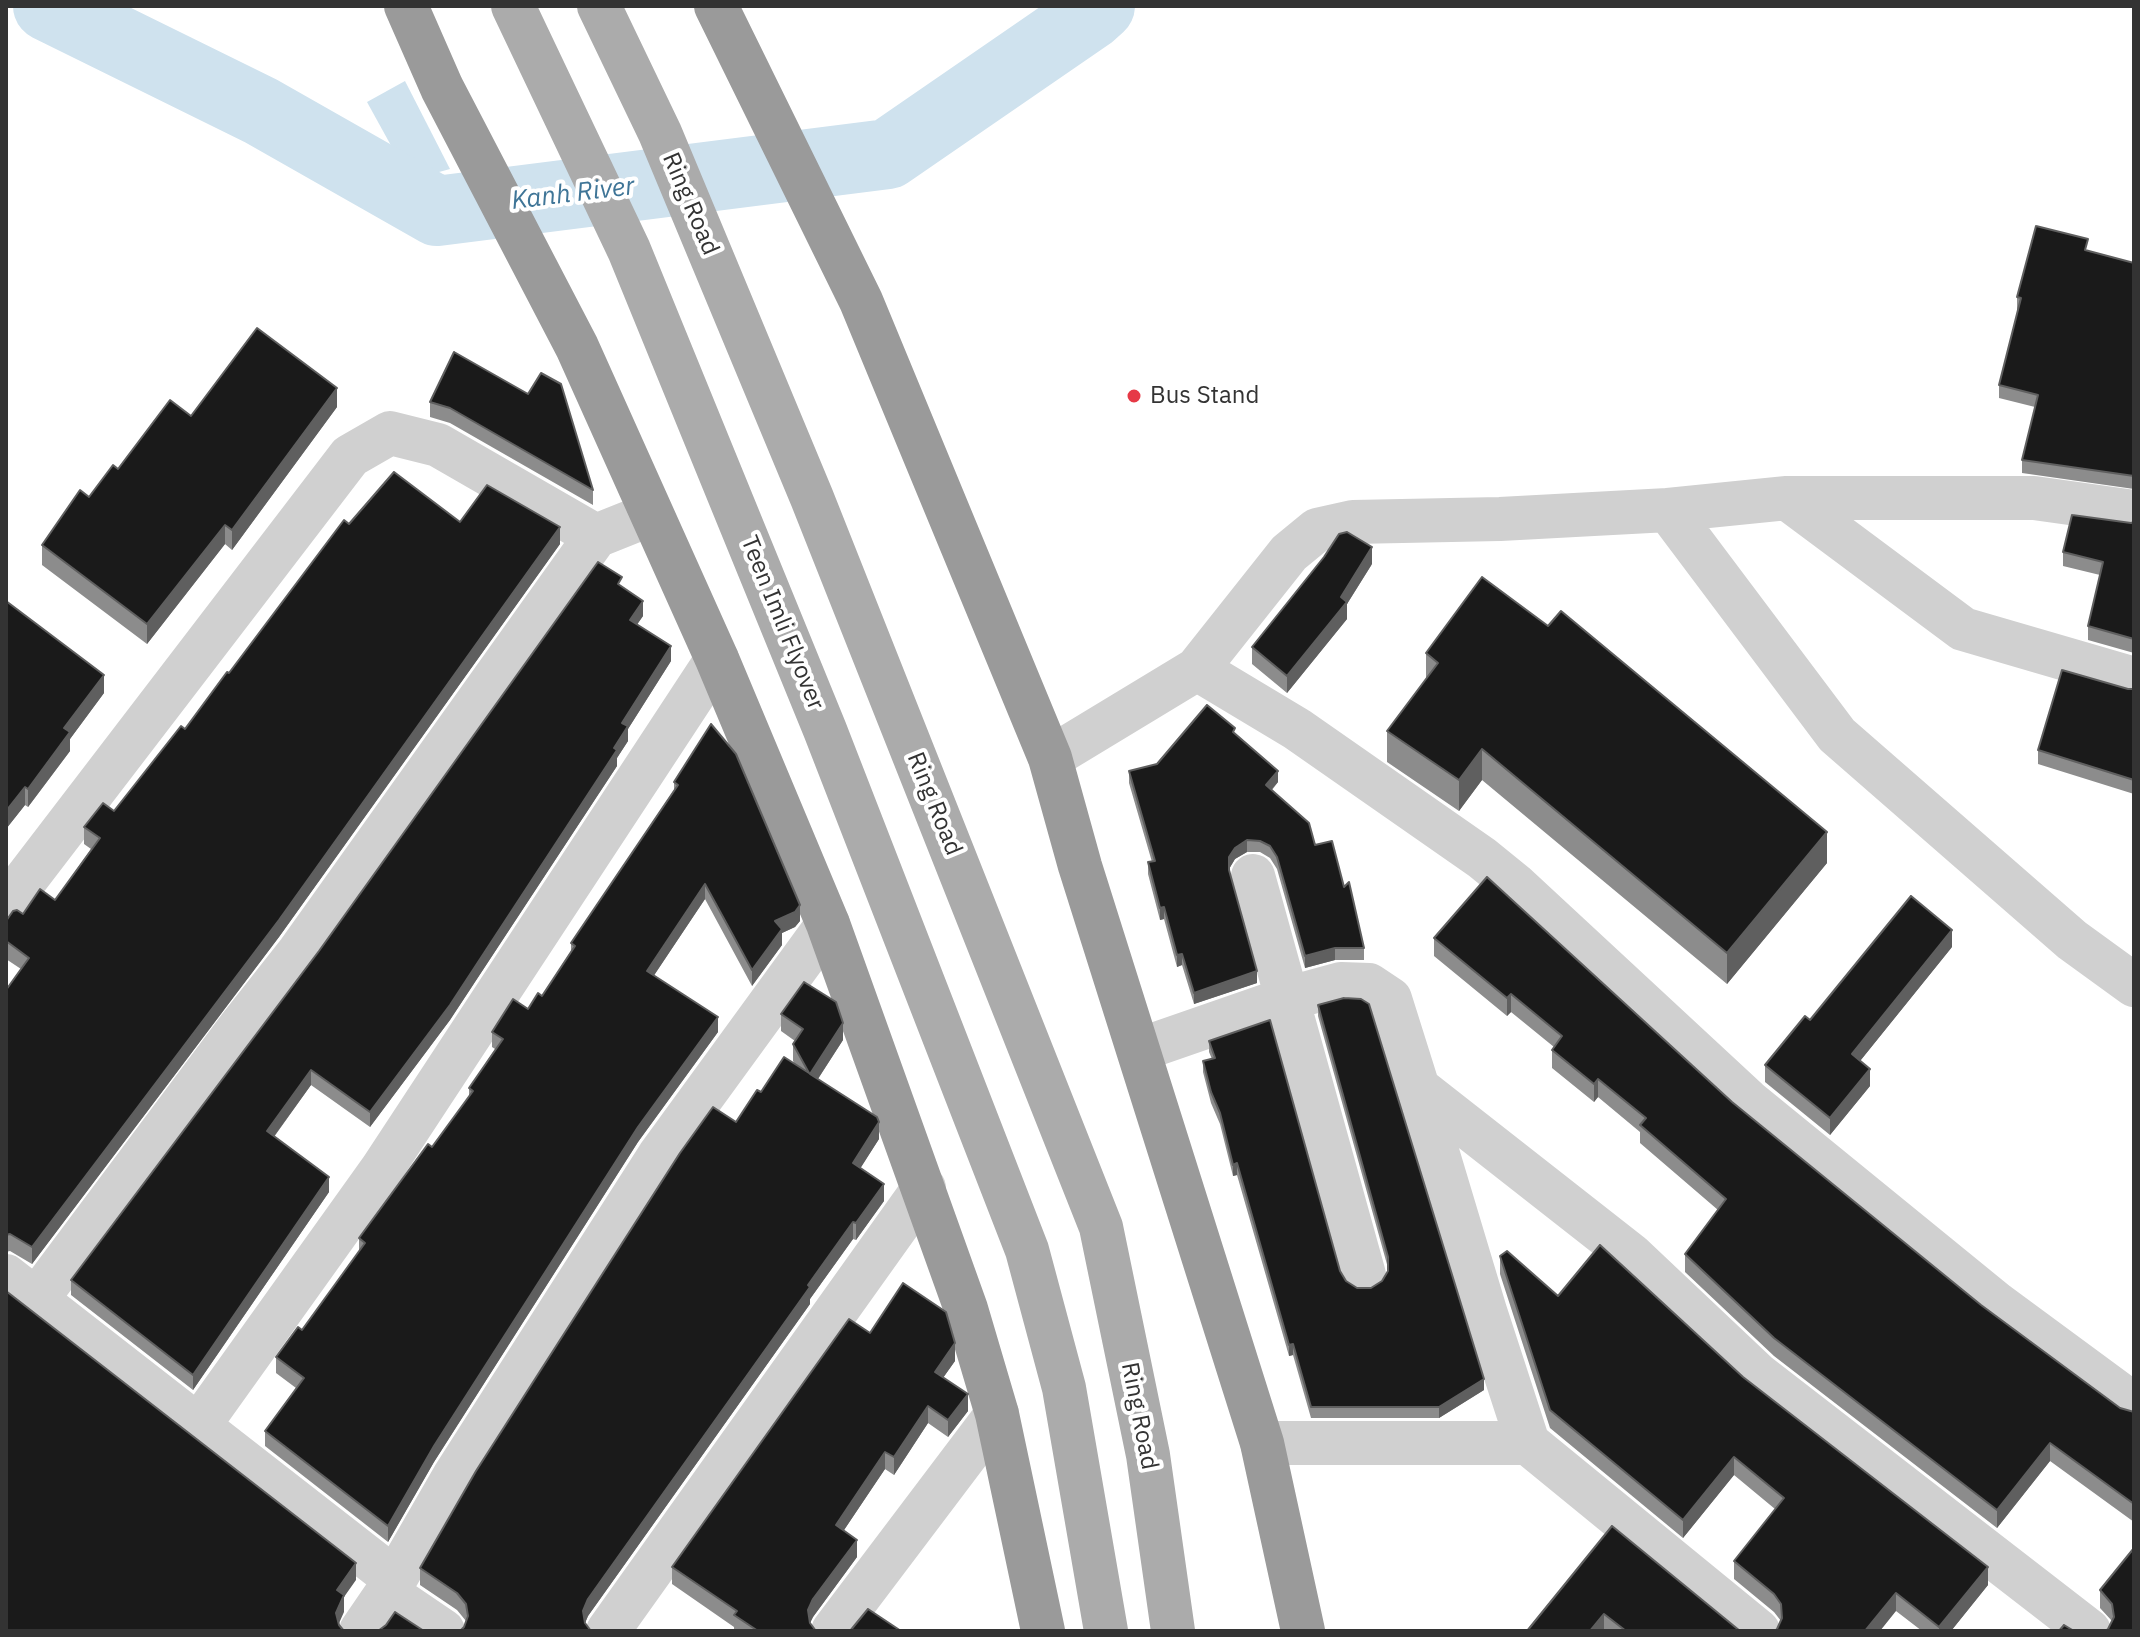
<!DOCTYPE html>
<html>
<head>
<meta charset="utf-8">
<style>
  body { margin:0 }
  #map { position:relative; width:2140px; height:1637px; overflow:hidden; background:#fff; font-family:"IBM Plex Sans",sans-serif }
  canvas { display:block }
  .frame { position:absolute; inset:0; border:8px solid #333; pointer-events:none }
</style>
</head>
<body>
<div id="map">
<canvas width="2140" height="1637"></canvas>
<div class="frame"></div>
</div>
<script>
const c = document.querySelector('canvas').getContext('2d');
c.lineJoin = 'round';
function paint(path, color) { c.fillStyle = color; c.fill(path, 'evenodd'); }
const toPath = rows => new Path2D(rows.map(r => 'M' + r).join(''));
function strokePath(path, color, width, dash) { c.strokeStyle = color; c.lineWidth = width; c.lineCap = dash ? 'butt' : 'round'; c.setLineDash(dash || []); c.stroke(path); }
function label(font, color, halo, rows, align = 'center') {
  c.font = font + ' "IBM Plex Sans",sans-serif'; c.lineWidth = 8; c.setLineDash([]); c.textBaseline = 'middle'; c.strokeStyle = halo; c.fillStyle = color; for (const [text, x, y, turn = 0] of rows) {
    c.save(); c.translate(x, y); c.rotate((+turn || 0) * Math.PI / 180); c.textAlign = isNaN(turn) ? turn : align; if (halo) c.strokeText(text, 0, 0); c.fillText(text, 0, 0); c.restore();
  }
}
paint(toPath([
  [405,81,450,169,410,180,367,102]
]), '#cfe2ee');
strokePath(toPath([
  [48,6,261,111,437,211,888,154,1090,15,1100,6]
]), '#cfe2ee', 70);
strokePath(toPath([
  [1787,498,1963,629,2134,679],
  [1668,510,1787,498,2034,498,2134,512],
  [1197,669,1289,553,1317,530,1353,522,1500,519,1668,510,1837,735,2072,940,2134,985],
  [1050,758,1197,669,1297,729,1482,858,1514,884,1748,1101,1997,1304,2134,1405],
  [1253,876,1364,1275],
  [6,905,350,456,390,433,438,445,596,536],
  [1139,1050,1286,999,1341,984,1369,985,1390,999,1418,1088],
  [6,1276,395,1579],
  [36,1300,243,1023,299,952,596,536,651,514],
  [199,1425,382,1169,717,659],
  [1262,1443,1528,1443,1758,1631],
  [1528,1443,1485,1311,1418,1088,1631,1255,1758,1375,2089,1631],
  [387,1593,443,1631],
  [361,1631,387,1593,455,1475,659,1156,828,924],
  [608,1631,924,1188],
  [833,1631,997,1414]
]), '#d0d0d0', 44);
strokePath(toPath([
  [513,6,629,250,825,730,1027,1250,1064,1388,1106,1631],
  [599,6,660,133,812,498,1101,1227,1148,1455,1173,1631]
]), '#ababab', 44);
strokePath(toPath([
  [406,6,442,88,577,347,717,659,828,924,966,1309,997,1414,1043,1631],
  [716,6,861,301,1050,758,1080,866,1262,1443,1303,1631]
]), '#9a9a9a', 44);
paint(toPath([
  [2088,251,2134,263,2134,489,2022,473,2022,460,2035,407,1999,398,1999,385,2018,310,2017,310,2017,297],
  [454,352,593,490,593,505,450,423,430,417,430,402],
  [337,407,232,550,225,544,147,644,42,565,42,545,89,497,118,469,191,416],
  [460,522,560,544,279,937,32,1264,10,1251,6,1252,6,990,21,969,6,959,6,921,55,900,91,849,84,844,84,827,114,811,185,729,349,524],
  [2134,522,2134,653,2088,640,2088,626,2100,575,2063,566,2063,552],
  [1372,564,1347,604,1347,619,1287,693,1252,664,1252,647],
  [622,587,643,616,637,624,671,661,628,729,628,741,617,758,617,766,450,1020,370,1127,311,1085,274,1137,329,1192,193,1390,71,1295,71,1280],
  [6,601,104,693,70,739,70,751,28,807,25,805,6,829],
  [1426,653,1827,863,1727,984,1482,780,1459,811,1387,762,1387,731,1426,679],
  [2128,689,2134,689,2134,794,2038,764,2038,750],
  [711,724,800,921,795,927,782,933,782,945,752,986,705,899,654,975,718,1032,638,1142,434,1462,388,1542,265,1446,265,1431,296,1388,276,1373,276,1357,302,1330,359,1252,359,1238,432,1147,469,1098,469,1088,495,1049,492,1047,492,1032,528,1009,542,996,571,951,571,943,674,790,674,782],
  [1235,734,1278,782,1272,790,1315,845,1344,887,1364,948,1364,960,1335,960,1305,968,1277,869,1270,858,1260,852,1247,852,1235,859,1229,869,1257,983,1194,1004,1182,965,1177,967,1164,919,1160,920,1148,874,1148,862,1152,862,1129,783,1129,771,1157,764],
  [1434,938,1732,1102,1981,1305,2120,1408,2134,1412,2134,1522,2050,1461,1997,1528,1774,1356,1685,1272,1685,1254,1718,1210,1640,1143,1640,1132,1598,1097,1594,1102,1552,1068,1552,1050,1554,1047,1511,1012,1507,1016,1434,956],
  [1952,947,1860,1061,1870,1086,1830,1135,1765,1082,1765,1065,1810,1020],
  [1318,1005,1484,1390,1439,1418,1311,1418,1293,1355,1289,1356,1237,1175,1233,1176,1220,1124,1211,1103,1203,1072,1203,1061,1212,1059,1209,1052,1209,1041,1346,1281,1357,1288,1371,1288,1382,1281,1388,1271,1388,1268,1318,1016],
  [781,1014,843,1040,818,1079,879,1139,860,1168,884,1201,856,1240,853,1239,810,1299,810,1304,588,1616,585,1623,464,1627,466,1621,457,1610,420,1585,420,1568,736,1122,761,1092,795,1064,793,1061,793,1044,795,1041,781,1031],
  [1500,1256,1558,1296,1743,1377,1988,1585,1951,1631,1922,1631,1896,1611,1777,1629,1781,1621,1774,1612,1734,1579,1734,1561,1775,1509,1734,1475,1683,1538,1550,1428,1500,1274],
  [870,1333,955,1361,943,1378,968,1411,948,1437,928,1423,894,1475,885,1469,844,1530,857,1557,813,1617,810,1623,816,1631,734,1631,734,1627,672,1584,672,1567],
  [1612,1526,1740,1631,1526,1631],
  [2100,1590,2134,1631,2108,1629,2112,1621,2100,1608]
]), '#8c8c8c');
paint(toPath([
  [337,388,337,407,232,550,232,530],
  [225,525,225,544,147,644,147,624],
  [560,527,560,544,279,937,32,1264,32,1247],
  [1372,547,1372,564,1347,604,1347,619,1287,693,1287,676,1341,597],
  [643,601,643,616,630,635,630,620],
  [671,646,671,661,628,729,628,741,617,758,617,766,450,1020,370,1127,370,1112,614,748,622,723],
  [104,675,104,693,70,739,70,751,28,807,28,789,64,728],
  [1482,749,1482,780,1459,811,1459,780],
  [1278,771,1278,782,1266,796,1266,785],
  [25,787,25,805,6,829,6,811],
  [1827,832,1827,863,1727,984,1727,953],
  [1247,840,1247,852,1235,859,1229,869,1229,857,1235,848],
  [705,884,705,899,647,986,647,971],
  [800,905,800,921,795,927,782,933,782,945,752,986,752,970,775,921],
  [1164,907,1164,919,1160,920,1160,908],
  [1952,930,1952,947,1852,1071,1852,1054],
  [1335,948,1335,960,1305,968,1305,956],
  [1182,954,1182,965,1177,967,1177,955],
  [1257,971,1257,983,1194,1004,1194,993],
  [1511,994,1511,1012,1507,1016,1507,998],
  [718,1017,718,1032,638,1142,434,1462,388,1542,388,1526,434,1446,638,1127],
  [843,1023,843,1040,810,1091,810,1074],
  [1870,1069,1870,1086,1830,1135,1830,1118],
  [311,1070,311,1085,267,1146,267,1131],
  [1598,1079,1598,1097,1594,1102,1594,1084],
  [879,1122,879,1139,853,1180,853,1163],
  [1237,1163,1237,1175,1233,1176,1233,1165],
  [329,1177,329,1192,193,1390,193,1375],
  [884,1184,884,1201,856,1240,856,1223],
  [853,1222,853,1239,810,1299,810,1304,588,1616,583,1628,583,1611,588,1599],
  [955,1343,955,1361,935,1389,935,1372],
  [1293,1344,1293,1355,1289,1356,1289,1345],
  [1484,1379,1484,1390,1439,1418,1439,1407],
  [968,1394,968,1411,948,1437,948,1420],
  [928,1406,928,1423,894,1475,894,1457],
  [2050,1443,2050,1461,1997,1528,1997,1510],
  [885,1452,885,1469,836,1542,836,1525],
  [1734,1457,1734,1475,1683,1538,1683,1520],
  [857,1540,857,1557,813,1617,808,1627,808,1610,813,1599],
  [356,1563,356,1580,344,1597,344,1612,336,1630,337,1590],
  [1988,1567,1988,1585,1951,1631,1939,1631,1939,1627],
  [1896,1593,1896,1611,1880,1631,1865,1631],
  [1604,1614,1604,1631,1590,1631]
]), '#5f5f5f');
const building = toPath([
  [2036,226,2088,239,2085,250,2134,263,2134,476,2022,460,2038,395,1999,385,2021,298,2017,297,2036,226],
  [257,328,337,388,232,530,225,525,147,624,42,545,80,490,89,497,113,465,118,469,170,400,191,416,257,328],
  [454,352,528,394,541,373,561,384,593,490,450,408,430,402,454,352],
  [394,472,460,522,487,485,560,527,279,920,32,1247,10,1234,6,1235,6,990,29,958,6,941,6,921,13,911,17,910,23,914,40,889,55,900,100,838,84,827,103,803,114,811,181,726,185,729,227,672,229,673,344,520,349,524,394,472],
  [2072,515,2131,523,2134,522,2134,639,2088,626,2103,562,2063,552,2072,515],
  [1347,532,1372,547,1341,597,1347,602,1287,676,1252,647,1324,557,1339,534,1347,532],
  [598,562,622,577,618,584,643,601,630,620,671,646,622,723,628,726,614,748,617,750,450,1005,370,1112,311,1070,267,1131,329,1177,193,1375,71,1280,319,951,598,562],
  [1482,577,1548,626,1561,611,1827,832,1727,953,1482,749,1459,780,1387,731,1438,663,1426,653,1482,577],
  [6,601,104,675,64,728,70,732,28,789,25,787,6,811,6,601],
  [2062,670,2128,689,2134,689,2134,780,2038,750,2062,670],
  [1207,705,1235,728,1233,732,1278,771,1266,785,1309,823,1315,845,1332,841,1344,887,1349,882,1364,948,1335,948,1305,956,1277,857,1270,846,1260,841,1247,840,1235,848,1229,857,1229,870,1257,971,1194,993,1182,954,1177,955,1164,907,1160,908,1148,862,1155,861,1129,771,1157,764,1207,705],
  [711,724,736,754,800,905,795,912,775,921,782,929,752,970,705,884,647,971,718,1017,638,1127,434,1446,388,1526,265,1431,304,1378,276,1357,298,1327,302,1330,365,1243,359,1238,428,1144,432,1147,473,1091,469,1088,503,1039,492,1032,513,999,528,1009,538,993,542,996,575,946,571,943,678,785,674,782,711,724],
  [1487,877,1732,1102,1981,1305,2120,1408,2134,1412,2134,1504,2050,1443,1997,1510,1774,1338,1685,1254,1726,1199,1640,1125,1646,1118,1598,1079,1594,1084,1552,1050,1562,1036,1511,994,1507,998,1434,938,1487,877],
  [1911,896,1952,930,1852,1054,1870,1069,1830,1118,1765,1065,1805,1016,1810,1020,1911,896],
  [804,982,836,1002,843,1023,810,1074,877,1117,879,1122,853,1163,884,1184,856,1223,853,1222,808,1285,810,1287,588,1599,583,1611,585,1623,591,1631,460,1631,464,1627,468,1616,466,1604,457,1593,420,1568,476,1471,680,1153,713,1107,736,1122,757,1090,761,1092,784,1057,809,1073,793,1044,803,1029,781,1014,804,982],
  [1344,998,1361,999,1369,1004,1484,1379,1439,1407,1311,1407,1293,1344,1289,1345,1237,1163,1233,1165,1220,1113,1211,1092,1203,1061,1215,1058,1209,1041,1270,1020,1340,1271,1346,1281,1357,1288,1371,1288,1382,1281,1388,1271,1388,1257,1318,1005,1344,998],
  [1600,1245,1743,1377,1988,1567,1939,1627,1896,1593,1865,1631,1775,1631,1777,1629,1782,1618,1781,1604,1774,1594,1734,1561,1784,1498,1734,1457,1683,1520,1550,1410,1500,1256,1507,1251,1558,1296,1600,1245],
  [903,1283,946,1312,955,1343,935,1372,968,1394,948,1420,928,1406,894,1457,885,1452,836,1525,857,1540,813,1599,808,1610,810,1623,816,1631,758,1631,734,1615,737,1611,672,1567,849,1319,870,1333,903,1283],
  [6,1291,356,1563,337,1590,344,1595,336,1613,339,1625,344,1631,6,1631,6,1291],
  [1612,1526,1740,1631,1626,1631,1604,1614,1590,1631,1527,1631,1612,1526],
  [2134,1548,2134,1631,2105,1631,2108,1629,2114,1617,2112,1604,2100,1590,2134,1548],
  [868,1609,901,1631,850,1631,868,1609],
  [395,1612,424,1631,378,1631,386,1625,395,1612],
  [2064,1625,2074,1631,2059,1631,2064,1625]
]);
paint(building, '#1a1a1a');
strokePath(building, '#5f5f5f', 2);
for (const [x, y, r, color] of [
  [1134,396,8,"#e63946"]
]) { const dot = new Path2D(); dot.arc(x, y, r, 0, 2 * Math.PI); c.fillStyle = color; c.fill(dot); strokePath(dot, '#fff', 3); }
label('24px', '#333', '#fff', [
  ["Ring Road",690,204,67],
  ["Teen Imli Flyover",782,623,68],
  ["Ring Road",934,804,68],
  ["Ring Road",1139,1416,79]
]);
label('24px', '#333', '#fff', [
  ["Bus Stand",1150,396]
], 'left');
label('italic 26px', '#3f7597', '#fff', [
  ["Kanh River",573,194,-7]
]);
</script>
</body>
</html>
